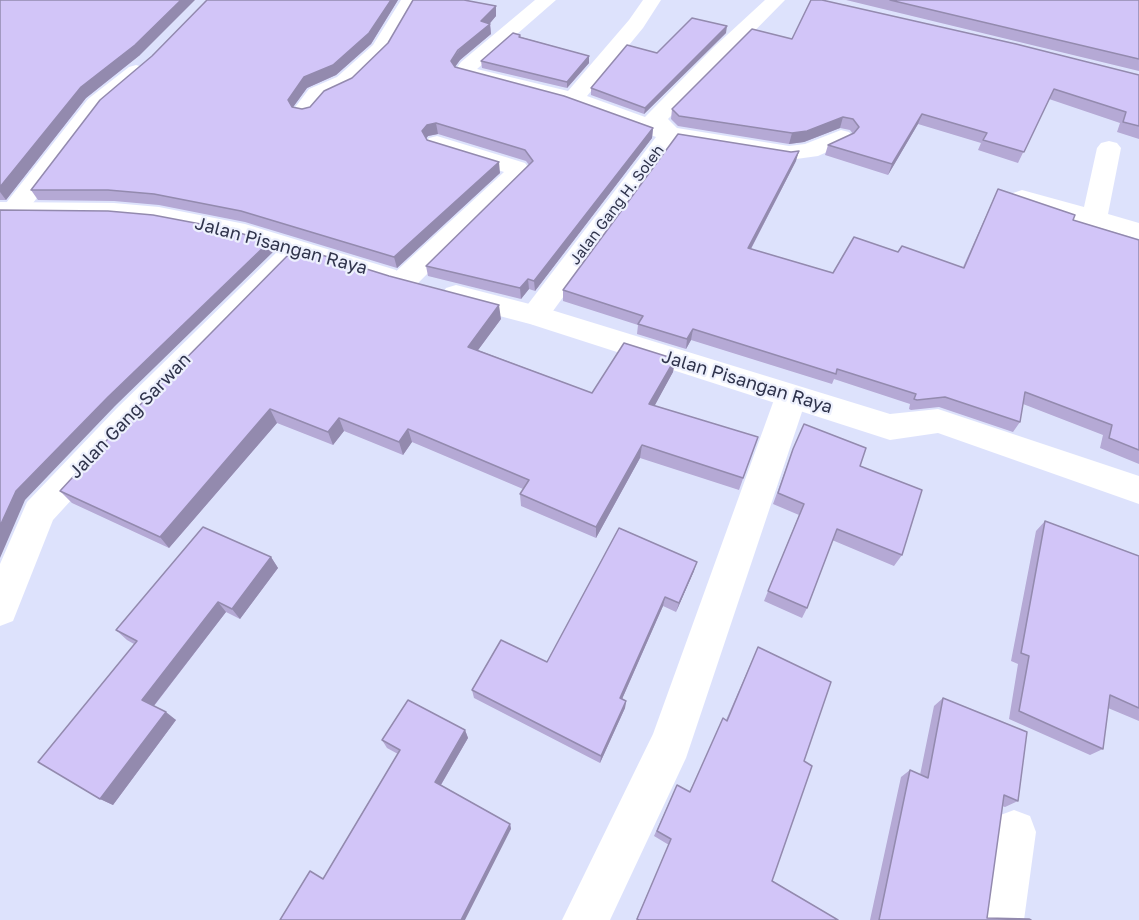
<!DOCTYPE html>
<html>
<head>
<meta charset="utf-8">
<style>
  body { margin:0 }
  canvas { display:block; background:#dde2fc }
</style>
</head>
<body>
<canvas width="1139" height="920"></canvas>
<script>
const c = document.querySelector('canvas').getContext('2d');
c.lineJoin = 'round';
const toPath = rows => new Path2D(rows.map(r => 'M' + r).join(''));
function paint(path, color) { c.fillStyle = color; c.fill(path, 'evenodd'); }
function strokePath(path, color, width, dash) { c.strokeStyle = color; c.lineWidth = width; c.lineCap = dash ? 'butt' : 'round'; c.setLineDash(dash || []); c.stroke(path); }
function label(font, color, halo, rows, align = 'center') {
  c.font = font + ' "Golos Text",sans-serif'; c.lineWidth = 4.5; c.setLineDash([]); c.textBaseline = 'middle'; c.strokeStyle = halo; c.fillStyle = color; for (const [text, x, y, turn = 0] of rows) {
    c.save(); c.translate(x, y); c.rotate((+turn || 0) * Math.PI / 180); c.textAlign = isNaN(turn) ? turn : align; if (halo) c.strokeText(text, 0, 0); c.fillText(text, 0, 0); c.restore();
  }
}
paint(toPath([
  [401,0,420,0,410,12,388,52,353,87,325,99,312,115,304,117,296,115,293,110,309,89,337,77,373,45,401,0],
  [535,0,556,0,477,69,568,91,629,20,643,0,661,0,643,28,587,96,645,117,714,47,765,0,785,0,668,119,677,128,789,146,805,144,841,130,849,132,853,137,849,142,818,156,789,160,676,142,545,322,535,325,525,322,521,315,525,308,656,137,565,104,458,76,454,72,461,62,535,0],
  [136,65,143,67,147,71,143,75,104,109,24,215,15,217,6,215,2,209,6,203,88,99,129,67,136,65],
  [437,136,525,163,531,171,413,288,403,290,393,288,389,281,393,274,504,172,429,148,425,143,429,138,437,136],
  [1109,141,1117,143,1121,148,1108,214,1139,223,1139,239,1013,203,1010,198,1013,193,1022,190,1084,207,1097,148,1101,143,1109,141],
  [291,244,300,247,304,253,300,259,139,426,53,520,13,621,0,626,0,564,27,502,117,408,282,247,291,244],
  [791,385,802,389,807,397,686,758,610,920,562,920,653,734,775,397,780,389,791,385],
  [1014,810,1030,816,1036,832,1024,920,976,920,992,832,998,816,1014,810]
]), '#fff');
paint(toPath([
  [0,202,114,203,159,207,245,224,396,270,400,276,396,282,386,285,232,237,159,223,114,219,0,218,0,202],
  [456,285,545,308,890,414,938,409,1139,476,1139,504,938,433,890,440,530,324,446,302,442,295,446,288,456,285]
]), '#fff');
paint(toPath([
  [0,0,140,55,86,98,6,200,0,200],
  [207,0,398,0,371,44,336,75,307,88,293,107,302,109,310,107,469,0,468,1,496,6,496,16,489,24,490,24,491,34,460,60,455,67,653,128,652,138,535,291,529,289,521,299,428,276,426,266,529,165,526,161,438,134,428,136,426,139,500,173,397,268,245,222,159,205,114,201,38,200,31,190,152,56],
  [846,0,1139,0,1139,71],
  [726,33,644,114,591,95,591,88,657,53],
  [520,35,521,37,589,56,589,63,567,88,482,68,481,61],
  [792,39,1139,75,1139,139,1117,132,1120,123,1049,99,1018,163,978,150,981,143,918,124,888,175,825,155,828,145,853,134,850,130,840,128,804,142,789,144,678,126,671,119,672,109],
  [796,161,751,249,833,273,898,252,963,267,998,189,1073,220,1139,240,1139,464,1100,448,1103,435,1023,404,1020,422,1013,432,939,407,911,410,909,409,910,404,834,379,832,384,691,340,686,349,637,334,638,325,563,301,563,290],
  [501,319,478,350,592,393,675,359,673,372,654,406,758,437,739,490,640,458,596,538,521,506,520,494,523,489,412,442,403,455,344,431,333,445,277,423,169,548,72,503,60,491],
  [793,449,860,466,902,555,894,566,832,540,807,608,802,618,764,601,799,515,773,504],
  [1045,521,1139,556,1139,721,1108,708,1103,749,1090,755,1009,719,1018,664,1011,661,1036,531],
  [271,557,278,568,240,619,226,612,154,706,176,720,113,805,100,799,134,644,127,640,116,630],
  [694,571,676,612,663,606,622,699,626,701,625,708,600,763,474,698,472,690,547,662],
  [758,647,804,761,772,881,838,920,636,920,669,845,654,836,677,785,689,792,726,720],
  [943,698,1018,801,1005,807,1002,806,987,918,1031,920,870,920,901,777,910,770,920,775,934,706],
  [465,730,468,738,441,785,510,824,511,829,323,879,398,754,387,748,382,740]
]), '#b5a9d5');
paint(toPath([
  [181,0,195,0,140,55,86,98,6,200,0,192,0,187,81,87],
  [391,0,398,0,371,44,336,75,307,88,291,110,288,100,304,77],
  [496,6,496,16,486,28,490,24,491,34,460,60,452,71,451,61,481,21],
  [727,26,726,33,644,114,645,108],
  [589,56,589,63,567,88,567,82],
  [922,114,918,124,888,175,892,164],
  [843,117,840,128,804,142,789,144,792,133],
  [436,123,438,134,428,136,423,142,422,131,427,125],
  [653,128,652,138,535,291,534,281],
  [799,151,796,161,746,258,748,248],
  [499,162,500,173,397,268,394,257],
  [269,242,273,252,115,406,25,500,0,558,0,526,16,491,108,397],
  [528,279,529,289,521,299,520,288],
  [499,305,501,319,470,361,468,347],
  [693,329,691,340,686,349,687,339],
  [675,359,673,372,648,418,649,404],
  [270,409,277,423,169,548,160,537],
  [339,418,344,431,333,445,328,432],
  [408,429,412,442,403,455,399,442],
  [642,445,640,458,596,538,596,527],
  [271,557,278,568,240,619,232,609],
  [697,562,694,571,676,612,679,603],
  [665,597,663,606,619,706,620,698],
  [218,602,226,612,152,708,142,700],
  [626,701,625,708,600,763,601,756],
  [166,712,176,720,113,805,100,799],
  [465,730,468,738,439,788,435,782],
  [510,824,511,829,465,920,461,920]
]), '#938aae');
const building = toPath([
  [0,0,181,0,135,45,81,87,0,187,0,0],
  [207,0,391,0,369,33,333,65,304,77,288,100,292,107,302,109,310,107,324,91,352,78,388,43,413,0,464,0,496,6,481,21,490,24,458,50,451,61,455,67,564,96,653,128,534,281,528,279,520,288,426,266,533,161,525,150,436,123,427,125,422,131,427,140,499,162,394,257,241,211,154,194,108,190,31,190,100,100,152,56,207,0],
  [811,0,822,0,1016,44,1139,75,1139,126,1123,122,1126,112,1054,89,1024,152,983,140,987,133,922,114,892,164,828,145,854,133,859,127,853,119,843,117,807,131,792,133,679,116,672,109,752,29,792,39,811,0],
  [890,0,1139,0,1139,59,890,0],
  [692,18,727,26,645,108,591,88,627,45,657,53,692,18],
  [513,33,520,35,519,37,589,56,567,82,481,61,513,33],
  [678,134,791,152,799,151,748,248,833,273,854,237,898,252,902,246,964,268,998,189,1075,215,1073,220,1139,240,1139,450,1109,438,1112,425,1025,392,1020,422,945,397,917,400,914,399,916,394,837,369,836,374,693,329,687,339,638,324,643,316,563,290,678,134],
  [0,210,108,211,153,215,227,229,269,242,108,397,16,491,0,526,0,210],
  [296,247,389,276,499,305,468,347,592,393,624,343,675,359,649,404,758,437,743,478,642,445,596,527,520,494,529,480,408,429,399,442,339,418,328,432,270,409,160,537,60,491,131,414,296,247],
  [804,424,866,448,860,466,922,490,902,555,837,529,807,608,768,591,804,504,778,493,793,449,804,424],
  [1045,521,1139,556,1139,708,1110,695,1103,749,1019,711,1029,656,1021,653,1045,521],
  [203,527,271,557,232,609,218,602,142,700,166,712,100,799,38,762,137,641,116,630,203,527],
  [619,528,697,562,679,603,665,597,620,698,626,701,601,756,472,690,501,640,547,662,619,528],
  [758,647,831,682,804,761,812,766,772,881,838,920,639,920,637,919,671,839,657,831,677,785,690,792,723,718,727,721,758,647],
  [943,698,1027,732,1018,801,1004,795,987,918,1029,919,1031,920,879,920,910,770,928,778,943,698],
  [408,700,465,730,435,782,510,824,461,920,280,920,310,871,323,879,400,750,382,740,408,700]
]);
paint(building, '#d2c5f8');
strokePath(building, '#938aae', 1.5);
label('15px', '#2f334b', '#edf0fd', [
  ["Jalan Gang H. Soleh",617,205,-53]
]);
label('18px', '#2f334b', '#edf0fd', [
  ["Jalan Pisangan Raya",281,246,15],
  ["Jalan Pisangan Raya",747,382,17],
  ["Jalan Gang Sarwan",130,416,-46]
]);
</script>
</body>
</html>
